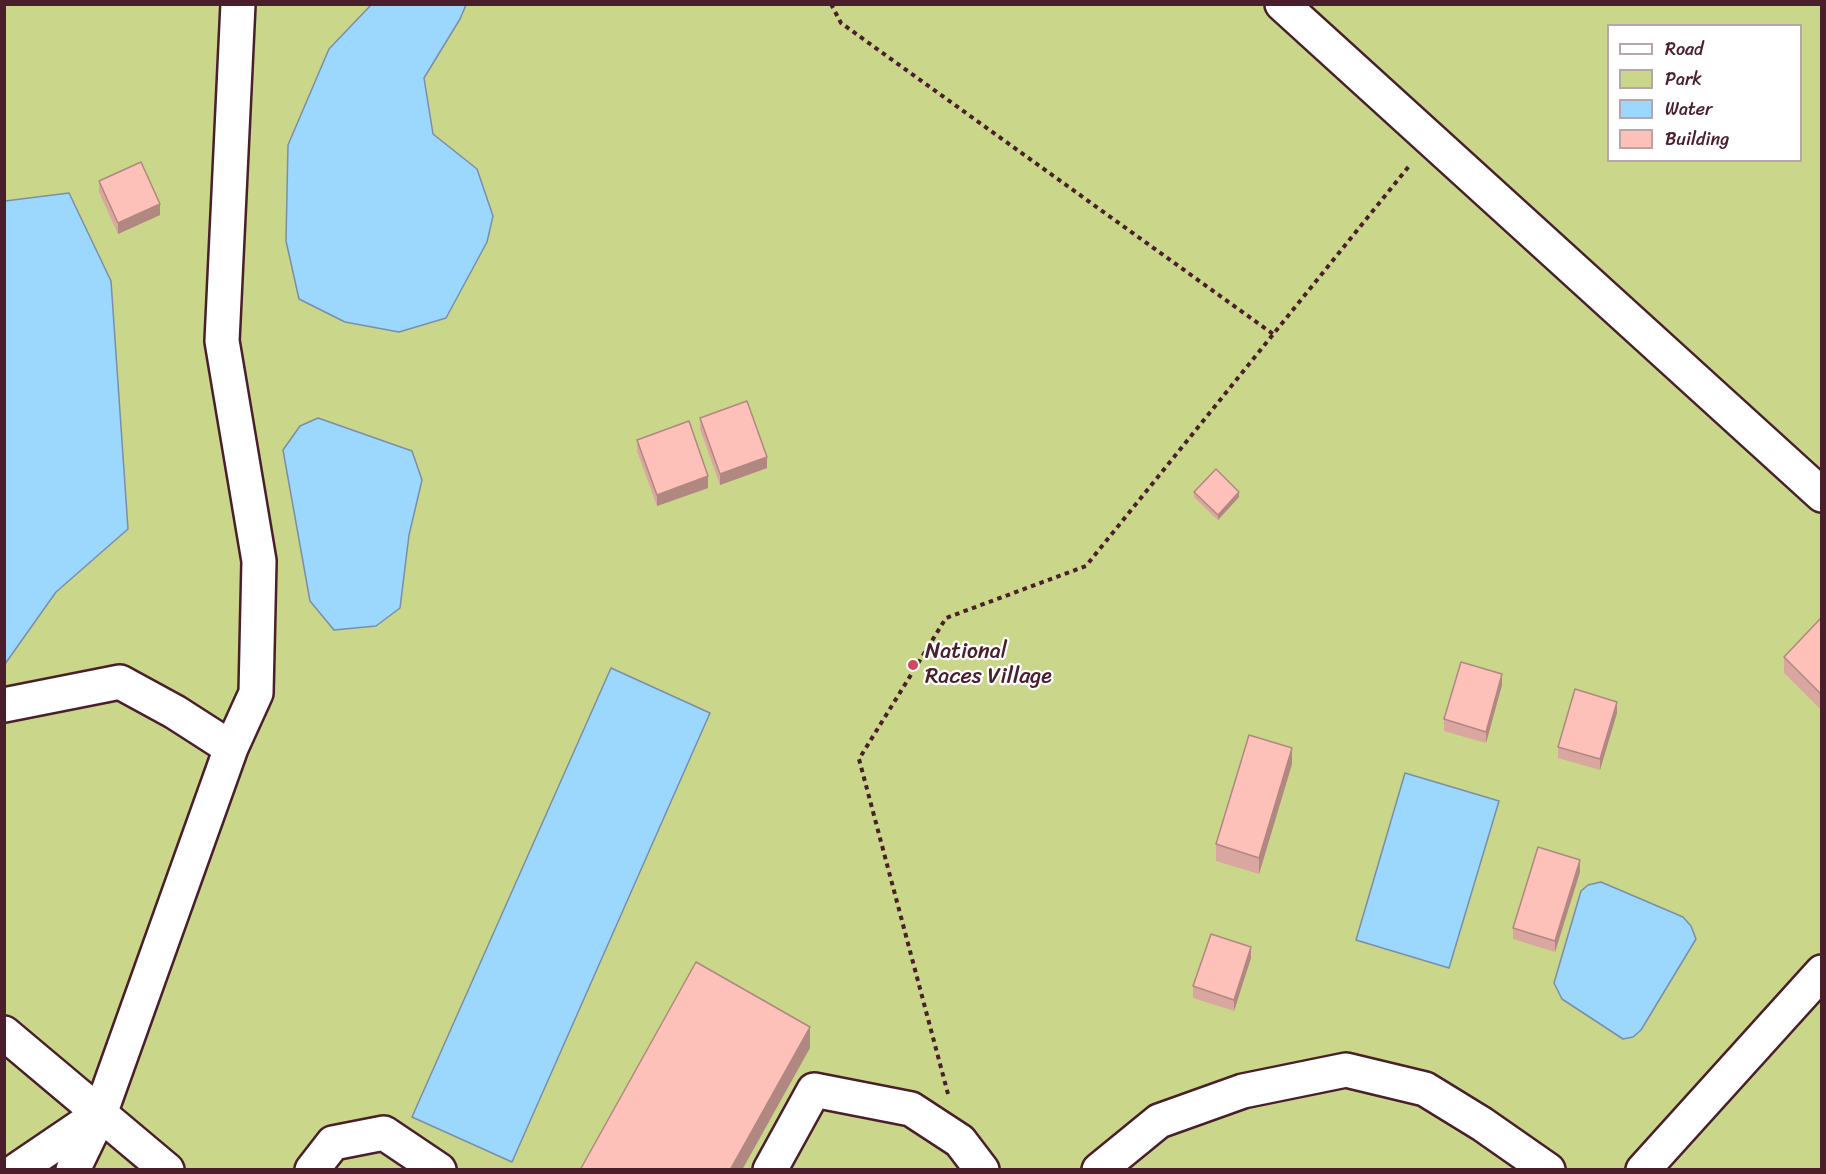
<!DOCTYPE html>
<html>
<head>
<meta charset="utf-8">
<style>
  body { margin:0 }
  #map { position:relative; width:1826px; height:1174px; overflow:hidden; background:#feecea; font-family:Sriracha,sans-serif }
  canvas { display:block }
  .frame { position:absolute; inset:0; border:6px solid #4a1f2b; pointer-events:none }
  .legend { position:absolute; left:1607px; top:24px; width:195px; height:138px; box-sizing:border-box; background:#fff; border:2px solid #b7a5aa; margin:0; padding:8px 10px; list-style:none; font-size:18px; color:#4a1f2b }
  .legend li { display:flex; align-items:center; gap:12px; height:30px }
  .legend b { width:30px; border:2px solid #b7a5aa }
</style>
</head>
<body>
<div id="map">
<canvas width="1826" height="1174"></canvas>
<div class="frame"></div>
<ul class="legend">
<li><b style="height:8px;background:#fff"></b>Road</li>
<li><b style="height:16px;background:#cad689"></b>Park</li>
<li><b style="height:16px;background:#9cd8fd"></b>Water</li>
<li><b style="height:16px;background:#fdc1ba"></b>Building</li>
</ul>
</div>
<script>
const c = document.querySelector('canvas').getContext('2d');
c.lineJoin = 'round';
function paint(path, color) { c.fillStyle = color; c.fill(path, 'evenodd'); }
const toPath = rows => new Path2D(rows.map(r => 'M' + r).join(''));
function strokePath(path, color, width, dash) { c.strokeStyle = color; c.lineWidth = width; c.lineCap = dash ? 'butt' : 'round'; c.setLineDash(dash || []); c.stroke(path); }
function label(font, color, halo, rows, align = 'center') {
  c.font = font + ' Sriracha,sans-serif'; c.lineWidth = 4.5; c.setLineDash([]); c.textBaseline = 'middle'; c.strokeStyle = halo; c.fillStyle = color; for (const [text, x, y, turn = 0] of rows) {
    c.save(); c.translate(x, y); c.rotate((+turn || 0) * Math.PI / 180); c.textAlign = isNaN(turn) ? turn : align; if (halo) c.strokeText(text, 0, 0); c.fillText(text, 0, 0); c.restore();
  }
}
paint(toPath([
  [5,5,1821,5,1821,1169,5,1169],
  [1608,26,1800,26,1800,160,1608,160]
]), '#cad689');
const water = toPath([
  [371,5,466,5,460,19,424,78,433,134,477,169,493,216,487,242,446,318,399,332,345,322,299,299,286,241,288,145,329,49,371,5],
  [69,193,111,281,128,529,56,592,5,664,5,201,69,193],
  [318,418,412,451,422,480,409,535,400,608,376,626,334,630,310,601,283,450,300,426,318,418],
  [611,668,710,713,512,1162,412,1117,611,668],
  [1405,773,1499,801,1449,968,1356,940,1405,773],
  [1601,882,1683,917,1691,926,1696,939,1641,1030,1633,1037,1623,1039,1562,999,1554,983,1581,891,1588,885,1601,882]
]);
paint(water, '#9cd8fd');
strokePath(water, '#7b8ea9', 1.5);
const minor = toPath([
  [1282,4,1822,495],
  [4,705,120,682,175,712,231,748],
  [4,1033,167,1170],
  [17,1170,98,1115],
  [73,1170,100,1114,231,748,256,693,259,561,222,341,238,4],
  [312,1170,333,1143,384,1133,439,1170],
  [770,1170,814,1090,911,1109,960,1141,982,1170],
  [1099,1170,1159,1121,1243,1091,1346,1070,1425,1089,1482,1124,1548,1170],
  [1643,1170,1822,972]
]);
strokePath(minor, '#4a1f2b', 38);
strokePath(toPath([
  [831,4,841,23,1273,334],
  [948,1094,859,759,946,618,1086,566,1410,165]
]), '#4a1f2b', 4, [4.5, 4.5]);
strokePath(minor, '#fff', 33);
paint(toPath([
  [99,181,160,215,118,234,99,192],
  [700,418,767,468,720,485,700,429],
  [637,440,708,488,657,506,637,451],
  [1194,492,1239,497,1218,520,1194,497],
  [1821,618,1821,710,1784,673,1784,657],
  [1502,685,1486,743,1444,731,1444,719],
  [1617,713,1600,770,1558,758,1558,747],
  [1292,764,1259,874,1216,861,1216,844],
  [1580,872,1555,952,1513,939,1513,928],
  [1251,958,1234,1011,1193,998,1193,986]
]), '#daa6a0');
paint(toPath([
  [160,204,160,215,118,234,118,223],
  [767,457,767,468,720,485,720,474],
  [708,476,708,488,657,506,657,495],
  [1239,492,1239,497,1218,520,1218,515],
  [1502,674,1502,685,1486,743,1486,732],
  [1617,702,1617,713,1600,770,1600,759],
  [1292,748,1292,764,1259,874,1259,858],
  [1580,860,1580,872,1555,952,1555,941],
  [1251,947,1251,958,1234,1011,1234,1000],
  [810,1027,810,1048,742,1170,730,1170]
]), '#b18782');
const building = toPath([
  [141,162,160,204,118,223,99,181,141,162],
  [747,401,767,457,720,474,700,418,747,401],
  [689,421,708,476,657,495,637,440,689,421],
  [1216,469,1239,492,1218,515,1194,492,1216,469],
  [1821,618,1821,694,1784,657,1821,618],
  [1461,662,1502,674,1486,732,1444,719,1461,662],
  [1575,689,1617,702,1600,759,1558,747,1575,689],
  [1249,735,1292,748,1259,858,1216,844,1249,735],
  [1538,847,1580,860,1555,941,1513,928,1538,847],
  [1211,934,1251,947,1234,1000,1193,986,1211,934],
  [696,962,810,1027,730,1170,580,1170,696,962]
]);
paint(building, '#fdc1ba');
strokePath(building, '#b18782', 1.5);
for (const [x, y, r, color] of [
  [913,665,6,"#d1495b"]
]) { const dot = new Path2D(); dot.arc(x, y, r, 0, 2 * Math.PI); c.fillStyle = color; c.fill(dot); strokePath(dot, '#fff', 2); }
label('22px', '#4a1f2b', '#fff', [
  ["National",925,652],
  ["Races Village",925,677]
], 'left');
</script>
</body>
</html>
